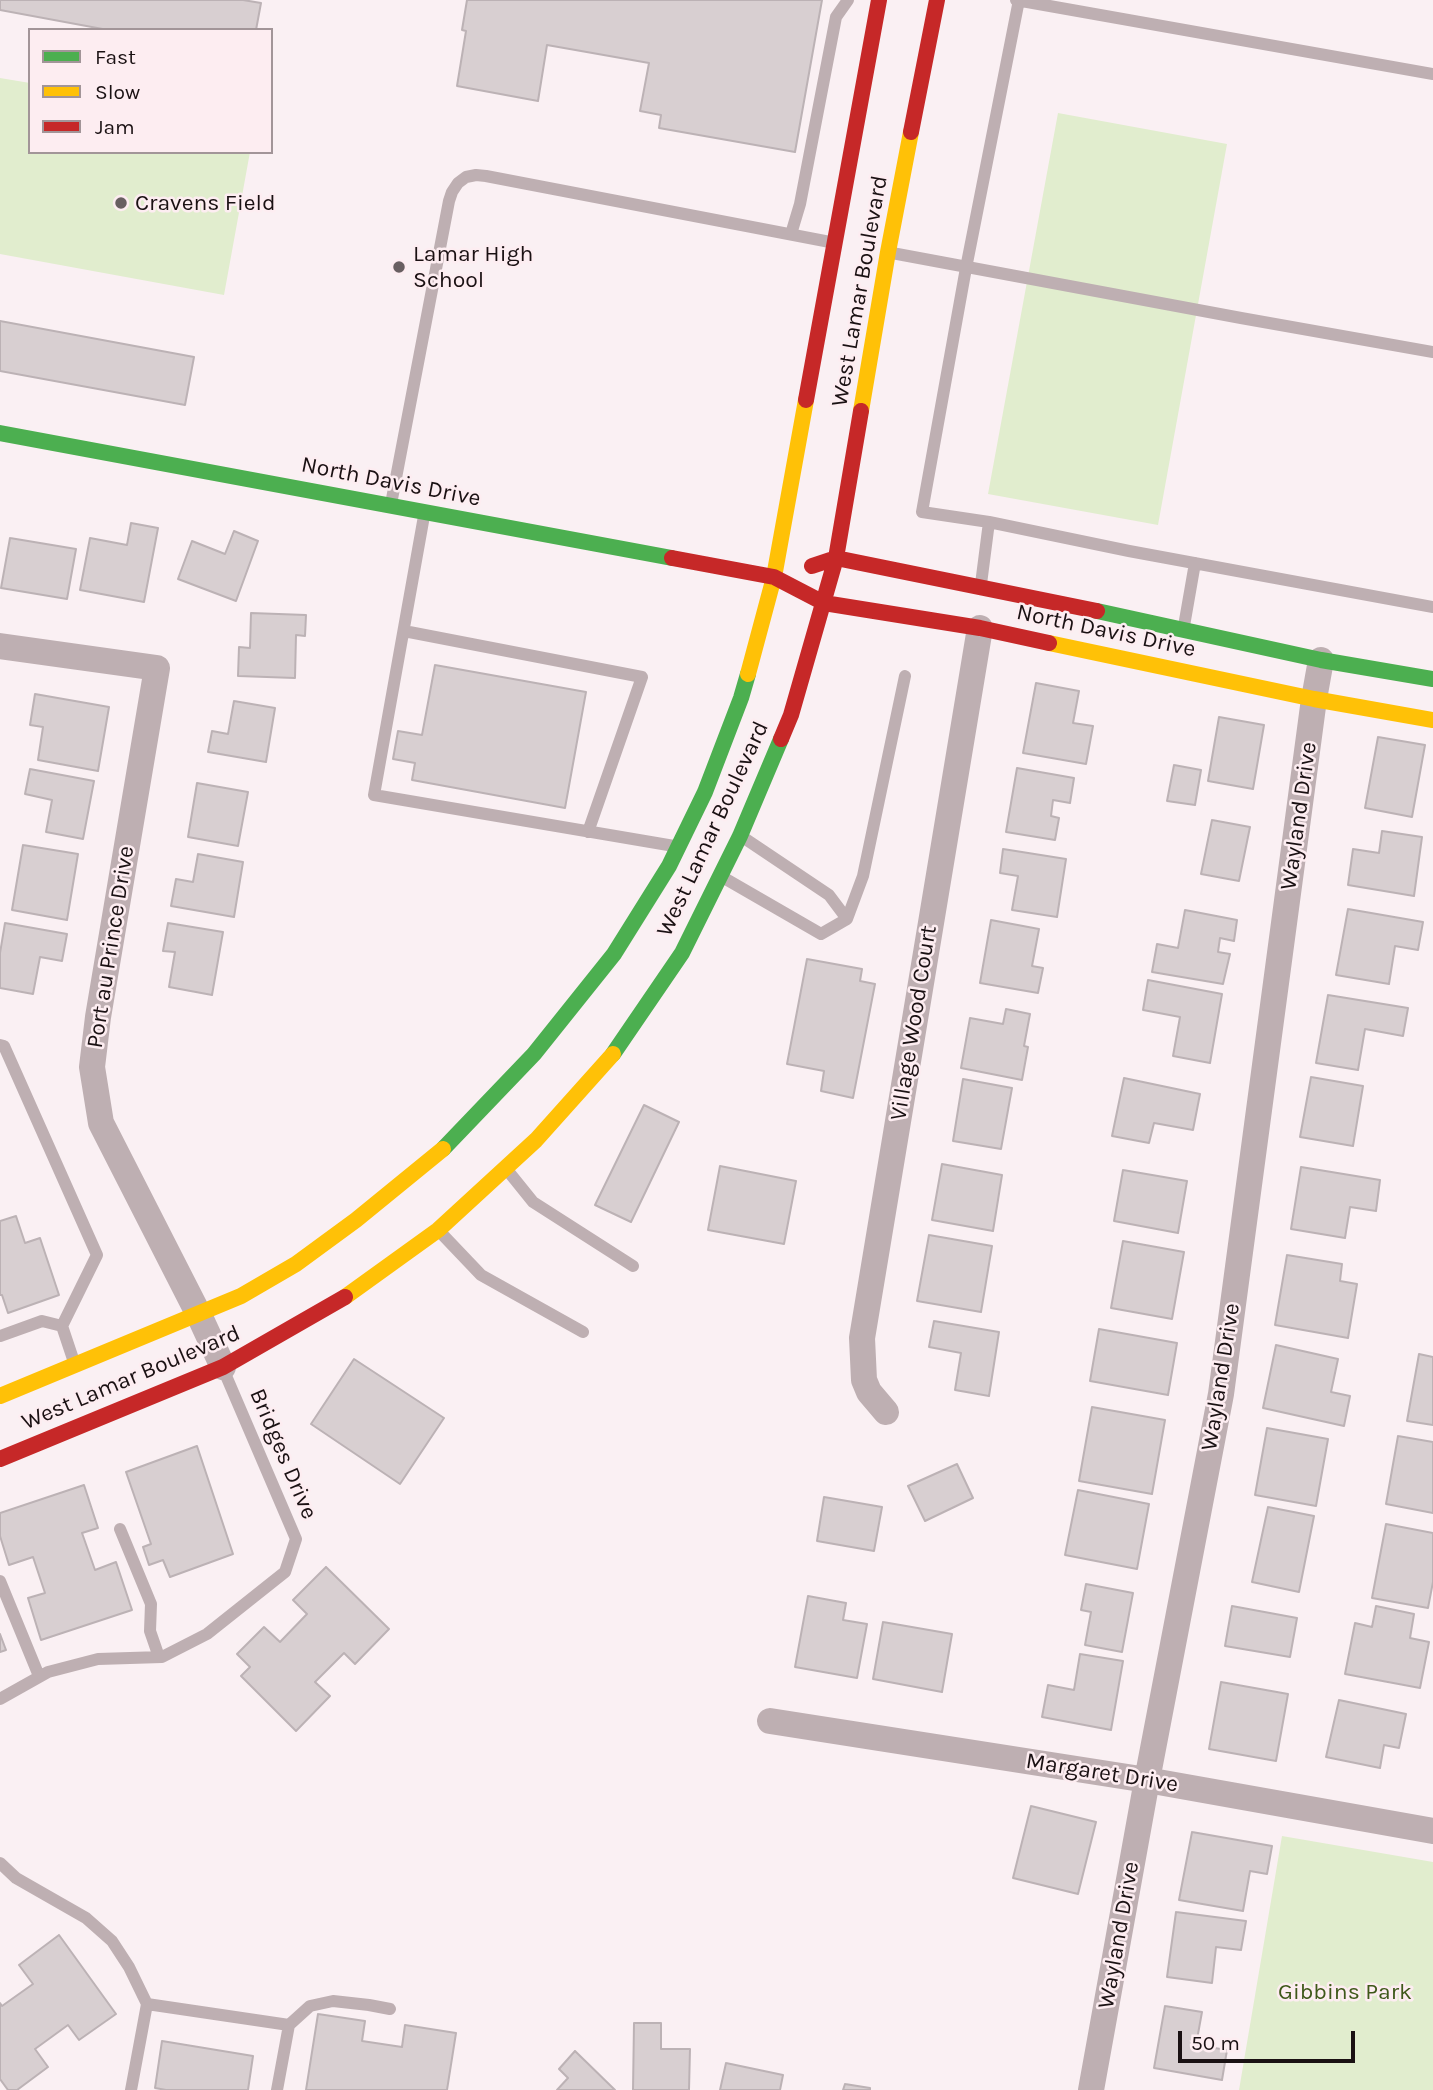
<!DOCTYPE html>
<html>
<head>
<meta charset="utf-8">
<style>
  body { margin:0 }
  #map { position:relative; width:1433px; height:2090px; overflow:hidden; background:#faf0f3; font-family:Karla,sans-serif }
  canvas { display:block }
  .legend { position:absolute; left:28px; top:28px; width:245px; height:126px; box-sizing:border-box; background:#fdedf1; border:2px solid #a29598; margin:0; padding:9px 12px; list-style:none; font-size:21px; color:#1a1113 }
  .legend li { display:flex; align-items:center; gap:14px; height:35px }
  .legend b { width:35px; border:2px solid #a29598 }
  .scale { position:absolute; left:1178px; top:2031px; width:177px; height:32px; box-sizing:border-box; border:4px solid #1a1113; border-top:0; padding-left:9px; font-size:21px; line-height:24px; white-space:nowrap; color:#1a1113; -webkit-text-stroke:5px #fdedf1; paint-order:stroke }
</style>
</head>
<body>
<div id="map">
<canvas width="1433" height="2090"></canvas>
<ul class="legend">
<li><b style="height:9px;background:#4caf50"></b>Fast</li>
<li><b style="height:9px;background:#ffc107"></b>Slow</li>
<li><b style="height:9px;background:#c62828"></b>Jam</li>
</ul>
<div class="scale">50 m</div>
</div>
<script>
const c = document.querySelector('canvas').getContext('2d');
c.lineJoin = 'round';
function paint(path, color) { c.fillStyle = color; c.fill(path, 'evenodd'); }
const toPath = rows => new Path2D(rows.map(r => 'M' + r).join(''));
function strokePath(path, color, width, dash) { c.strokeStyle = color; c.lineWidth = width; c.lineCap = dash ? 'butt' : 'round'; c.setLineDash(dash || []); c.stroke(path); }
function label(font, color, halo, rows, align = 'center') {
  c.font = font + ' Karla,sans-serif'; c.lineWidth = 5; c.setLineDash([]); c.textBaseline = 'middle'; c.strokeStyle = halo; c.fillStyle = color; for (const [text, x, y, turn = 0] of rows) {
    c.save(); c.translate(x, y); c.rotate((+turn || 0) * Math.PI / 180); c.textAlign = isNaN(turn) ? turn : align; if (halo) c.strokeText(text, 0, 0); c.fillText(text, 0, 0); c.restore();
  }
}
paint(toPath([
  [0,78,30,83,30,152,250,152,224,295,0,254],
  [1058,113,1227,144,1158,525,988,494],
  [1282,1836,1433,1862,1433,2090,1239,2090]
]), '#e1edce');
const building = toPath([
  [0,0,243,0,261,3,256,30,108,30,0,10,0,0],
  [467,0,822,0,795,152,659,128,661,115,640,111,649,63,547,45,538,101,457,86,466,31,462,30,467,0],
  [0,321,194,357,185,405,0,371,0,321],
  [131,523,158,528,144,602,80,590,90,538,127,545,131,523],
  [234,531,258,541,236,601,178,579,192,541,225,554,234,531],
  [10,538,76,549,67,599,1,588,10,538],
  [251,613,306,615,305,636,296,635,295,678,238,676,239,647,250,648,251,613],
  [435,665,586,692,565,808,412,780,415,763,393,759,398,731,422,735,435,665],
  [1036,683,1079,691,1073,723,1093,726,1086,764,1023,753,1036,683],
  [35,694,109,707,98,771,38,760,43,727,30,725,35,694],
  [234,701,275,708,266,762,208,752,212,731,228,734,234,701],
  [1219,717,1264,725,1253,789,1208,781,1219,717],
  [1378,737,1425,745,1412,817,1365,808,1378,737],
  [1174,765,1201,770,1195,805,1167,801,1174,765],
  [1017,768,1074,778,1070,803,1053,800,1051,816,1059,818,1055,840,1006,832,1017,768],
  [30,769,94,781,83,839,46,832,52,800,25,794,30,769],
  [197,783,248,792,238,846,188,837,197,783],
  [1212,820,1250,827,1239,881,1201,874,1212,820],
  [1382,831,1422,837,1414,896,1348,885,1353,849,1379,853,1382,831],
  [23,845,78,854,67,920,12,910,23,845],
  [1003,849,1066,859,1057,917,1012,910,1018,876,1000,873,1003,849],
  [198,854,243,862,234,917,171,906,176,879,193,882,198,854],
  [1348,909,1423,922,1418,950,1395,946,1389,984,1336,975,1348,909],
  [1185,910,1237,920,1234,941,1220,938,1218,952,1230,954,1223,984,1152,972,1157,944,1178,948,1185,910],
  [991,920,1039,929,1032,966,1043,968,1038,993,980,983,991,920],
  [5,923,67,934,62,961,40,957,33,994,0,988,0,953,5,923],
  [168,923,223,932,212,995,169,987,175,952,163,951,168,923],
  [807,959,862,969,860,981,875,984,853,1098,821,1091,824,1071,787,1064,807,959],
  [1148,980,1222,994,1210,1063,1173,1056,1180,1017,1143,1010,1148,980],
  [1328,995,1408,1008,1403,1036,1365,1029,1358,1070,1316,1063,1328,995],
  [1006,1009,1030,1014,1024,1046,1028,1047,1022,1080,961,1068,970,1018,1003,1024,1006,1009],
  [1311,1077,1363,1086,1353,1146,1300,1137,1311,1077],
  [1124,1078,1200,1094,1193,1130,1154,1123,1149,1143,1112,1136,1124,1078],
  [963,1079,1012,1088,1001,1149,953,1141,963,1079],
  [644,1105,679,1122,631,1222,595,1205,644,1105],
  [942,1164,1002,1175,993,1231,932,1220,942,1164],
  [720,1166,796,1181,784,1244,708,1230,720,1166],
  [1301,1167,1380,1180,1376,1211,1350,1207,1345,1238,1291,1229,1301,1167],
  [1123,1170,1187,1181,1178,1233,1114,1221,1123,1170],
  [16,1216,25,1243,40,1238,59,1295,8,1313,2,1295,0,1295,0,1221,16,1216],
  [929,1235,992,1246,981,1312,917,1301,929,1235],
  [1123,1241,1184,1252,1172,1319,1111,1308,1123,1241],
  [1287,1255,1342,1264,1340,1281,1357,1284,1348,1338,1275,1325,1287,1255],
  [934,1321,999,1332,989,1396,955,1390,961,1353,929,1347,934,1321],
  [1099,1329,1177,1343,1168,1395,1090,1381,1099,1329],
  [1276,1345,1338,1359,1331,1392,1350,1396,1344,1426,1263,1408,1276,1345],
  [1419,1354,1433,1357,1433,1425,1407,1421,1419,1354],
  [354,1359,444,1418,400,1484,311,1424,354,1359],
  [1092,1407,1165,1420,1152,1494,1079,1481,1092,1407],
  [1267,1428,1328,1439,1316,1506,1255,1495,1267,1428],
  [1398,1436,1433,1442,1433,1513,1386,1504,1398,1436],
  [197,1446,233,1554,170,1577,163,1560,149,1565,143,1547,151,1544,126,1472,197,1446],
  [957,1464,973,1498,925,1521,908,1486,957,1464],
  [84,1485,98,1528,82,1533,95,1570,116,1562,132,1610,41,1640,28,1598,45,1593,33,1557,9,1565,0,1536,0,1513,84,1485],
  [1078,1490,1149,1504,1137,1569,1065,1555,1078,1490],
  [824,1497,882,1507,874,1551,817,1541,824,1497],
  [1268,1507,1314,1516,1299,1592,1252,1582,1268,1507],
  [1386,1524,1433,1533,1433,1582,1428,1608,1372,1598,1386,1524],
  [326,1567,389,1629,355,1664,344,1653,315,1682,330,1696,296,1731,241,1676,250,1667,237,1654,264,1627,280,1642,307,1614,293,1600,326,1567],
  [1086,1584,1133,1593,1122,1652,1085,1645,1091,1612,1081,1610,1086,1584],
  [808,1596,846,1603,843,1620,867,1624,857,1678,795,1667,808,1596],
  [1232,1606,1297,1618,1290,1657,1225,1646,1232,1606],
  [1376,1606,1414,1614,1410,1638,1429,1642,1420,1688,1345,1674,1355,1623,1372,1627,1376,1606],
  [883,1622,952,1634,942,1692,873,1679,883,1622],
  [0,1634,6,1650,0,1652,0,1634],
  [1080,1654,1123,1661,1111,1730,1042,1717,1048,1685,1074,1690,1080,1654],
  [1221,1682,1288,1694,1276,1761,1209,1749,1221,1682],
  [1339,1700,1406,1714,1399,1748,1384,1745,1380,1768,1326,1757,1339,1700],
  [1031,1806,1096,1822,1078,1894,1013,1878,1031,1806],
  [1192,1832,1272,1846,1267,1874,1250,1871,1243,1911,1179,1900,1192,1832],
  [1176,1912,1246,1921,1241,1950,1216,1947,1212,1983,1167,1977,1176,1912],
  [59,1935,116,2014,79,2040,68,2025,35,2049,48,2067,17,2090,8,2090,0,2079,0,2003,2,2006,33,1984,19,1965,59,1935],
  [1165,2006,1202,2012,1196,2045,1227,2050,1222,2080,1154,2068,1165,2006],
  [318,2014,365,2021,362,2041,402,2047,405,2025,456,2033,447,2090,306,2090,318,2014],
  [634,2023,661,2023,661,2049,690,2049,689,2090,633,2090,634,2023],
  [162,2041,253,2056,248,2090,166,2090,155,2088,162,2041],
  [575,2051,615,2090,557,2090,568,2078,559,2069,575,2051],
  [726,2063,783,2075,780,2090,720,2090,726,2063],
  [845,2084,870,2088,870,2090,843,2090,845,2084]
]);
paint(building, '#d8cfd1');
strokePath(building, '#bcb2b5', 2);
strokePath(toPath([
  [1016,0,1433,74],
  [1019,0,966,268,922,512,989,522,1129,551,1433,607],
  [791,234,800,204,836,17,848,0],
  [892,253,1241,318,1433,352],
  [391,504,449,201,452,192,458,183,466,177,476,175,486,176,830,242],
  [424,516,374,795,674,846],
  [981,584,989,522],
  [1184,626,1195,563],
  [404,631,642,677,588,832],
  [744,838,829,895,847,919],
  [724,878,821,934,847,919,863,876,905,676],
  [0,1045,4,1046,97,1255,62,1326,74,1362],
  [508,1171,533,1202,633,1266],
  [441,1233,481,1275,583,1332],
  [0,1336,42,1321,62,1326],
  [120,1529,151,1604,150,1631,159,1657],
  [0,1581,39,1676],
  [0,1699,48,1672,98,1659,162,1657,207,1634,285,1572,296,1539,224,1371],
  [0,1863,16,1878,86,1918,112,1941,129,1967,147,2004,131,2090],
  [147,2004,289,2025,277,2090],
  [289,2025,310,2006,333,2001,369,2005,390,2009]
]), '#beafb2', 12);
strokePath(toPath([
  [0,646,157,668,98,1017,92,1067,101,1123,199,1315,223,1367],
  [886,1412,869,1392,864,1380,862,1338,980,628],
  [770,1721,1147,1780,1433,1831],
  [1091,2090,1147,1780,1221,1394,1314,699,1321,660]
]), '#beafb2', 26);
strokePath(toPath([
  [0,433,672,558],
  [1097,611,1321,660,1433,679],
  [613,1054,682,953,740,836,781,739],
  [443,1149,534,1054,614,954,669,866,705,792,741,698,748,674]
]), '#4caf50', 16);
strokePath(toPath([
  [861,411,888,252,911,132],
  [1049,643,1314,699,1433,720],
  [748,674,774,577,806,400],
  [345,1297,438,1230,536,1140,613,1054],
  [0,1396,241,1296,296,1264,356,1220,443,1149]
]), '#ffc107', 16);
strokePath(toPath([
  [911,132,937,0],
  [806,400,879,0],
  [672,558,774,577,824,603,980,628,1049,643],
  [812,566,836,558,1097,611],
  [781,739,791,715,836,558,861,411],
  [0,1459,223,1367,345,1297]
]), '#c62828', 16);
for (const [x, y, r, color] of [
  [121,203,7,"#685f61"],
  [399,267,7,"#685f61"]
]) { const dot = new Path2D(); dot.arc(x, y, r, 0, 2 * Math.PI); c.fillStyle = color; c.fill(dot); strokePath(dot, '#fdedf1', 2.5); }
label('23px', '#1a1113', '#fdedf1', [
  ["Cravens Field",135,203],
  ["Lamar High",413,254],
  ["School",413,280]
], 'left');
label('23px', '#1a1113', '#fdedf1', [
  ["West Lamar Boulevard",860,291,-80],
  ["North Davis Drive",391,482,11],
  ["North Davis Drive",1106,631,12],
  ["Wayland Drive",1299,816,-82],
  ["West Lamar Boulevard",713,829,-65],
  ["Port au Prince Drive",111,947,-81],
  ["Village Wood Court",914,1023,-81],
  ["Wayland Drive",1221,1377,-81],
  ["West Lamar Boulevard",131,1378,-23],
  ["Bridges Drive",283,1454,67],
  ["Margaret Drive",1102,1773,9],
  ["Wayland Drive",1119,1935,-80]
]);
label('23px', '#3e5819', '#fdedf1', [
  ["Gibbins Park",1345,1992]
]);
</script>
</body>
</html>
